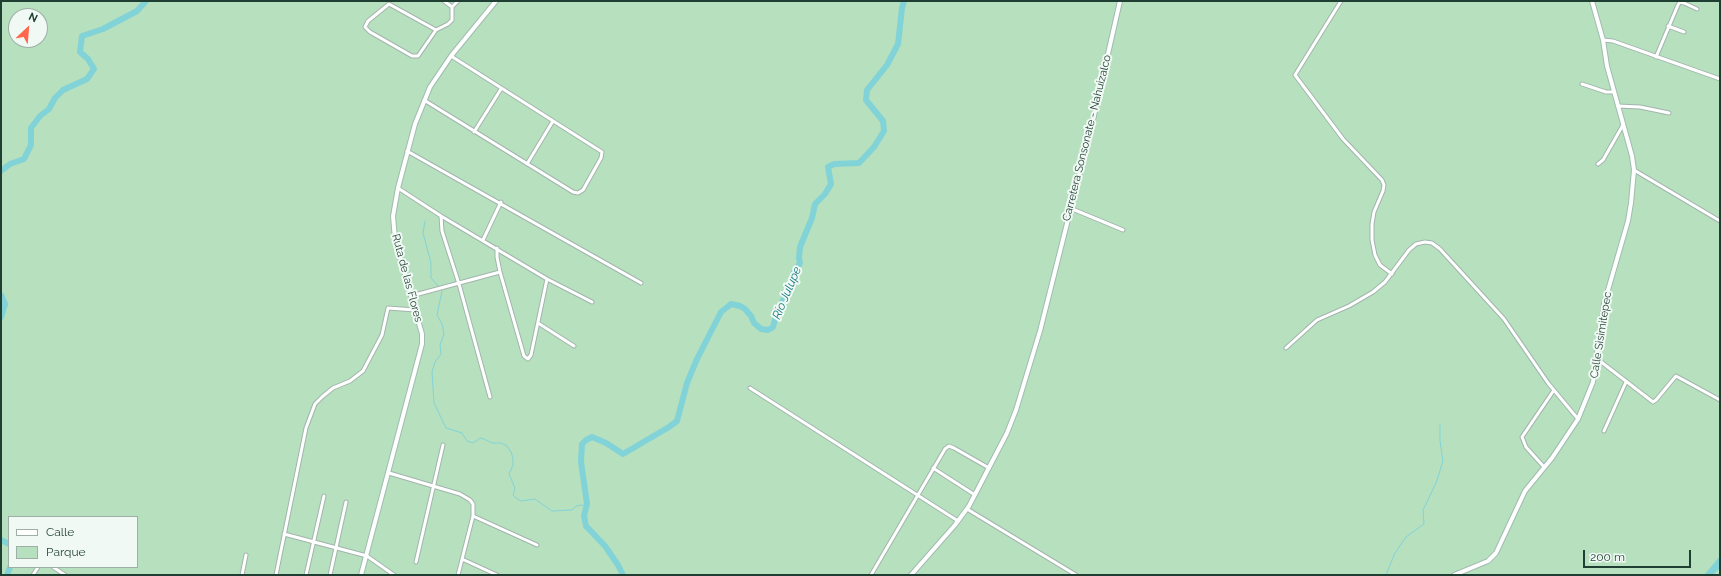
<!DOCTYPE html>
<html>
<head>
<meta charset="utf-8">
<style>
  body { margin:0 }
  #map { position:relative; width:1721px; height:576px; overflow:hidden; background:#e0ede6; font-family:Raleway,sans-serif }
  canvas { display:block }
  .frame { position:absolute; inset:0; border:2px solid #1f3f33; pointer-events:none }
  .legend { position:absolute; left:8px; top:516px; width:130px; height:52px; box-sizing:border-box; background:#f1f9f4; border:1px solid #9dafa7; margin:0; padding:5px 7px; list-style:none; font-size:12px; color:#1f3f33 }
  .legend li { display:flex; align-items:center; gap:8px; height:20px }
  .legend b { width:20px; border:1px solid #9dafa7 }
  .north { position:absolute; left:8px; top:8px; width:40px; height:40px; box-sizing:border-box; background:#f1f9f4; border:1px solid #9dafa7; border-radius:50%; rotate:26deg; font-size:11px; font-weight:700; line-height:16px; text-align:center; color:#1f3f33 }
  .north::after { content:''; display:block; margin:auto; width:14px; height:18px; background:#ff664c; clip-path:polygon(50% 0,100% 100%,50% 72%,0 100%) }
  .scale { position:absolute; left:1583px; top:550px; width:108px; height:18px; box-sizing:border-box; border:2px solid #1f3f33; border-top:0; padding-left:5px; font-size:12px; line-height:14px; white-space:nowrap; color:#1f3f33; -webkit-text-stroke:3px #f1f9f4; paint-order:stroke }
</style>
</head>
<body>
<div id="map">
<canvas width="1721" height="576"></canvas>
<div class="frame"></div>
<ul class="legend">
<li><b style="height:5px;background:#fff"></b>Calle</li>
<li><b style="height:11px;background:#b7e0be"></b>Parque</li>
</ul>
<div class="north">N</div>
<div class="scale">200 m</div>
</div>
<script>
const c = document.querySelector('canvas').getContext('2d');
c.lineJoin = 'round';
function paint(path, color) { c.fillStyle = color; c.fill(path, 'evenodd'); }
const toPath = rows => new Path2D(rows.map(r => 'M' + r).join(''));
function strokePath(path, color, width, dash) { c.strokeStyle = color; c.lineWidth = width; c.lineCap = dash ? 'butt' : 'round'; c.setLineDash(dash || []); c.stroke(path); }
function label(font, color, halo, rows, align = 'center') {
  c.font = font + ' Raleway,sans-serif'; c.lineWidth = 4; c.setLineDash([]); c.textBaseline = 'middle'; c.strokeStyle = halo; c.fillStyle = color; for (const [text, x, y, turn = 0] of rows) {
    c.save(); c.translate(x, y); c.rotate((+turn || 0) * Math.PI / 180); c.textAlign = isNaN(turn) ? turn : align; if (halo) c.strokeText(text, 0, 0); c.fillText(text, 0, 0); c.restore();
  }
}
paint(toPath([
  [1,1,1720,1,1720,575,1,575],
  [16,16,40,16,40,40,16,40],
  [9,517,137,517,137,567,9,567]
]), '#b7e0be');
paint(toPath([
  [1720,556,1720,568,1713,575,1704,575]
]), '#82d3d7');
strokePath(toPath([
  [425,221,423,233,431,263,431,278,439,287],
  [442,291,437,315,442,324,444,334,440,345,441,354,435,362,432,372,434,403,446,428,462,433,467,441,473,443,480,438,484,439,492,443,501,443,507,446,511,452,513,458,513,465,509,474,515,488,513,495,516,498,521,501,535,499,552,511,572,510,576,506,581,505,587,506],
  [1386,575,1395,553,1406,537,1424,524,1423,510,1436,483,1443,461,1440,441,1440,425]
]), '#82d3d7', 1);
strokePath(toPath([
  [1,171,10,164,24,159,31,145,31,128,40,116,49,109,55,98,63,90,87,79,94,69,88,59,80,52,82,36,103,29,137,11,146,1],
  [1,295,5,304,1,317],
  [1,540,9,544],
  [7,575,10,567],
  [623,575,618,565,605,546,586,526,584,516,587,504,581,462,582,444,586,440,592,437,606,443,623,454,669,427,677,421,687,383,697,359,721,312,731,304,740,306,745,309,751,316,754,323,761,329,768,330,773,327,777,312,786,295,794,272,800,263,799,258,800,247,812,218,815,204,825,194,831,184,828,167,834,164,859,163,874,147,884,131,883,121,866,100,867,90,887,65,898,44,902,8,904,1]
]), '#82d3d7', 6);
const street = toPath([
  [444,1,452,7],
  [1341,1,1295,75,1343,139,1382,180,1384,185,1383,191,1374,212,1372,224,1372,240,1375,255,1380,265,1392,274],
  [1668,26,1684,32],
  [436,30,389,4,368,21,365,27,370,32,412,56,418,56,436,30,448,24,452,20,452,7,458,1],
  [1603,40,1613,41,1720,79],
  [1656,57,1678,5,1680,2,1684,3,1697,9],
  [1582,84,1606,92,1614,92],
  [424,100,573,192,578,193,583,190,601,158,602,152,451,56],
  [1618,106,1640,107,1669,113],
  [474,132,501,89],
  [407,151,641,283],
  [527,164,553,121],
  [1598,164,1603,160,1623,125],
  [1634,170,1720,221],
  [398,188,441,216,547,279,592,302],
  [1070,208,1123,230],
  [441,216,442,231,459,284,490,397],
  [483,240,501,202],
  [497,248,497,257,500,272,524,356,528,359,531,355,547,279],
  [411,296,500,272],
  [538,323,574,346],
  [1286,348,1317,320,1349,306,1373,292,1385,282,1409,250,1416,244,1425,242,1432,243,1440,249,1504,319,1548,383,1578,419],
  [1596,358,1653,402,1656,400,1676,376,1720,400],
  [750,388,958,521],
  [1604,431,1626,382],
  [1544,467,1526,447,1522,437,1554,390],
  [933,468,975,495],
  [389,473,460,494,470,500,473,504,473,516,458,575],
  [967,509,1076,575],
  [473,516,537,545],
  [284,534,367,556,394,575],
  [462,559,497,575],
  [416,562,443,445],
  [53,567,65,575],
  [33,575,38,567],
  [242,575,246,555],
  [276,575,306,428,315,404,322,397,333,388,350,381,363,371,382,335,388,308,415,310],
  [306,575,324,496],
  [330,575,346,502],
  [871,575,945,449,949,446,954,448,989,468]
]);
const secondary = toPath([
  [361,575,422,344,422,334,395,239,393,216,398,188,415,124,430,87,451,56,496,1],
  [911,575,955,525,969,506,1007,433,1016,410,1040,331,1093,120,1120,1],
  [1454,575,1488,561,1496,553,1525,491,1552,458,1578,419,1593,382,1604,304,1628,221,1631,203,1634,170,1632,156,1607,66,1603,40,1592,1]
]);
strokePath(street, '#a2b5ad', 5);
strokePath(secondary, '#a0bcb0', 6);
strokePath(street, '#fff', 3);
strokePath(secondary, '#fff', 4);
label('11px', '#1f3f33', '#f1f9f4', [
  ["Carretera Sonsonate - Nahuizalco",1087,138,-76],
  ["Ruta de las Flores",407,278,75],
  ["Calle Sisimitepec",1601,335,-81]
]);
label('italic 12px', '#137981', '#f1f9f4', [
  ["Río Julupe",787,293,-67]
]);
</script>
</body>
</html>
